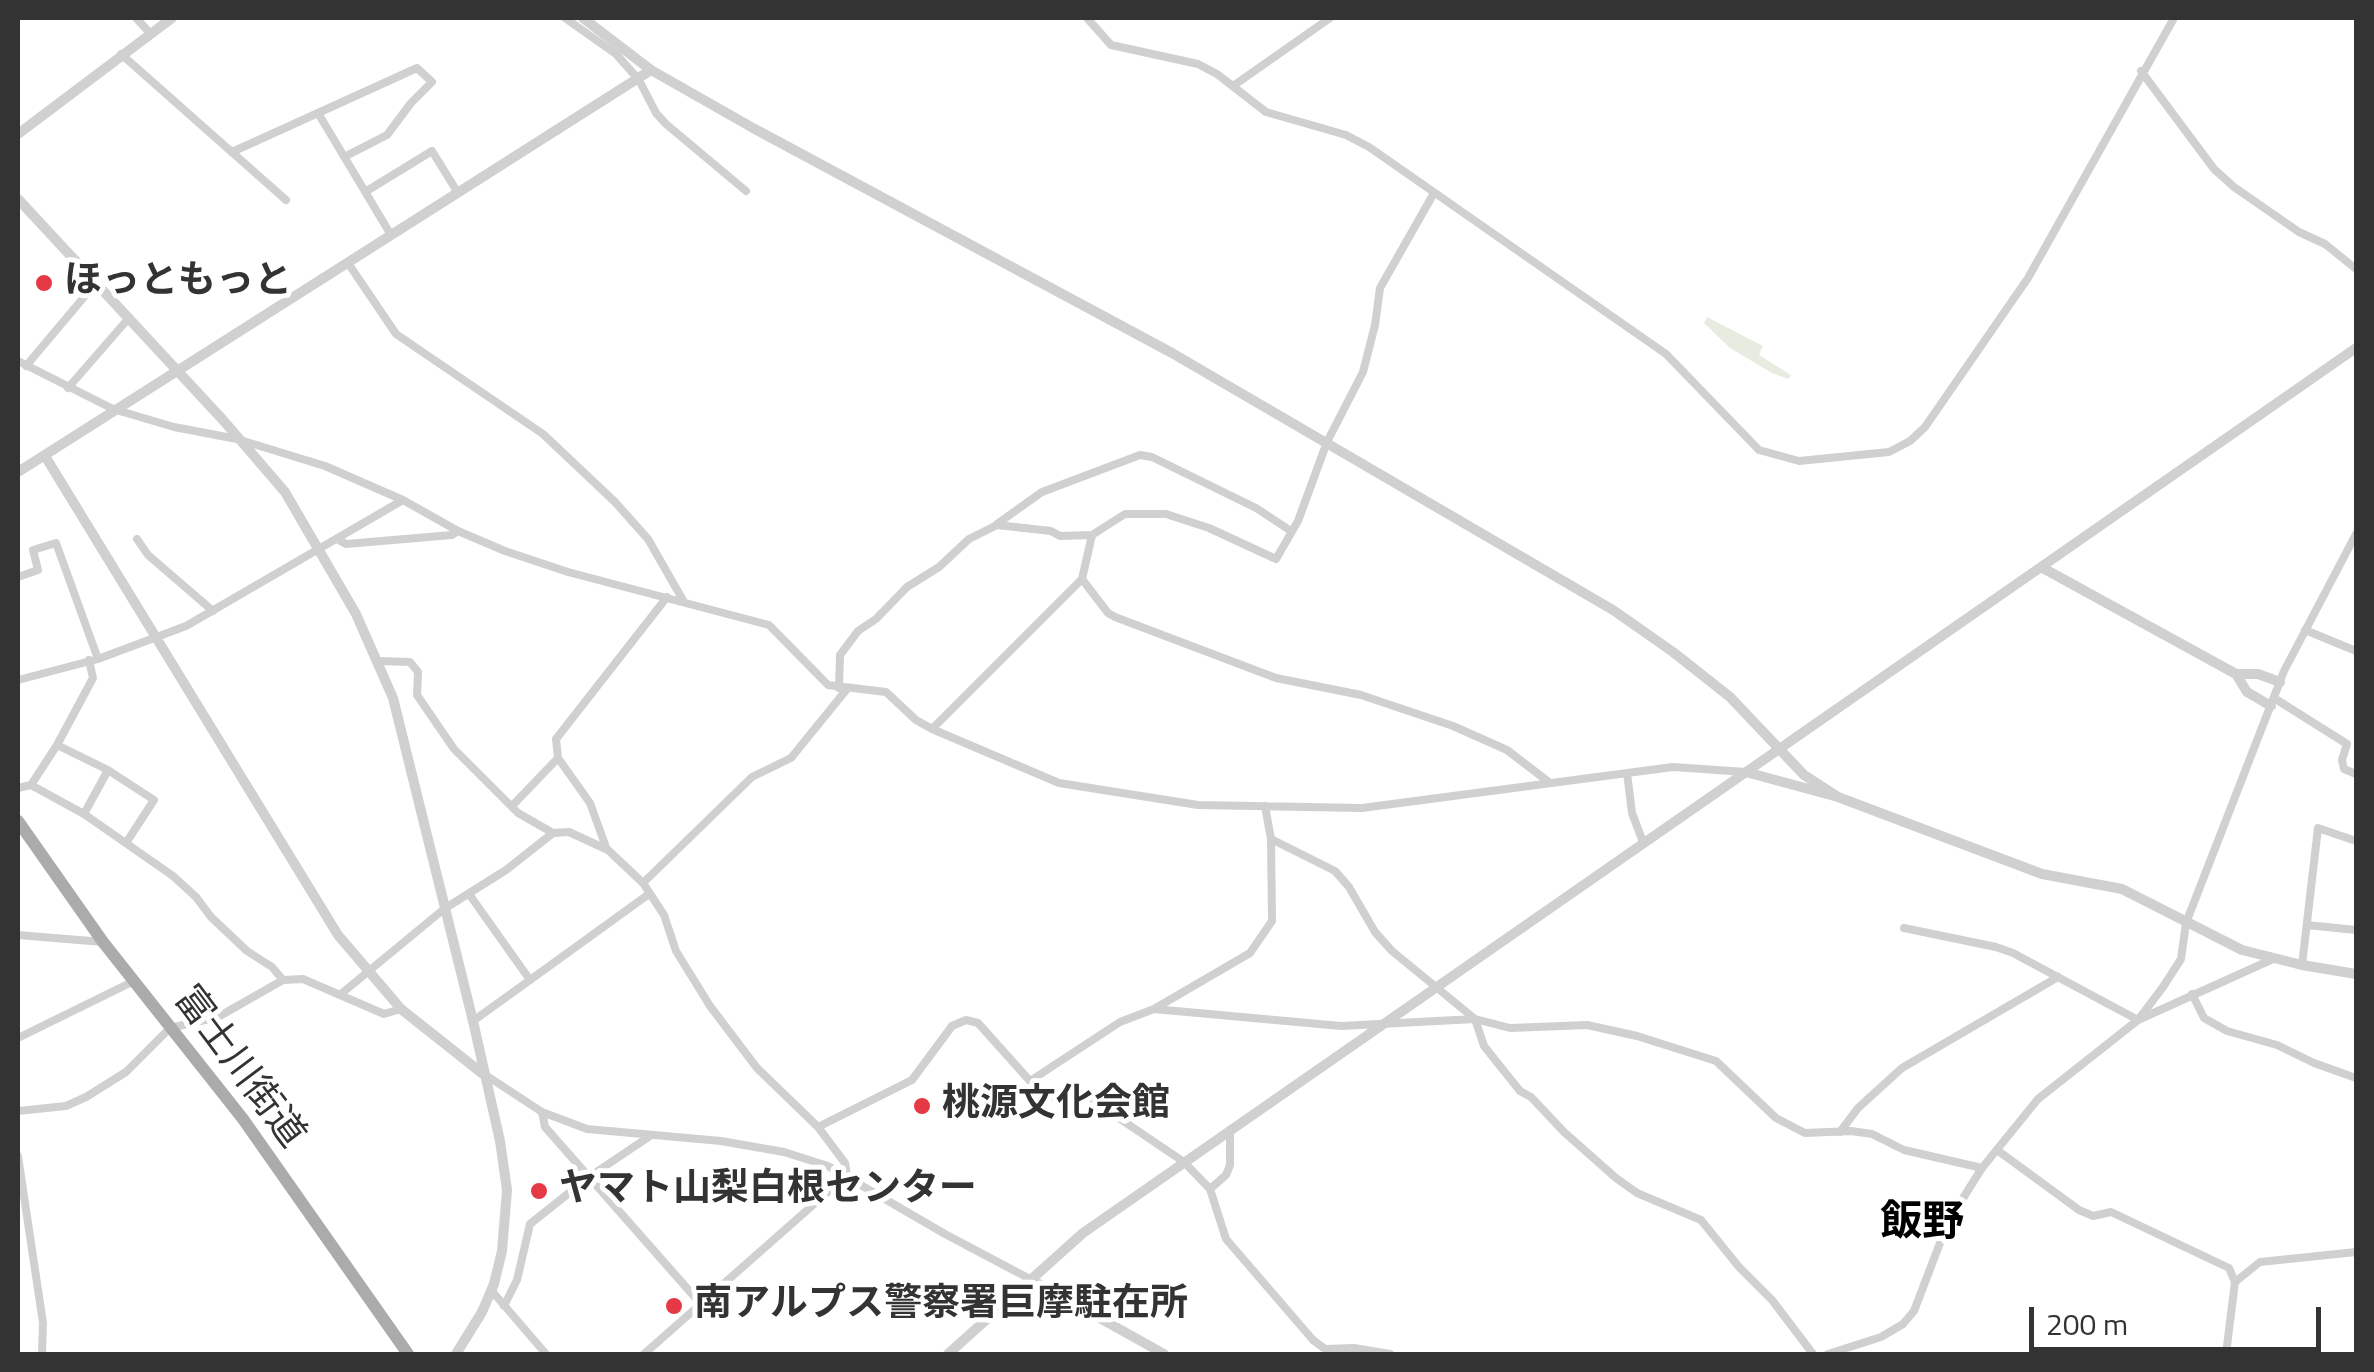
<!DOCTYPE html>
<html>
<head>
<meta charset="utf-8">
<style>
  body { margin:0 }
  #map { position:relative; width:2374px; height:1372px; overflow:hidden; background:#fff; font-family:"Titillium Web",sans-serif }
  canvas { display:block }
  .frame { position:absolute; inset:0; border:20px solid #333; pointer-events:none }
  .scale { position:absolute; left:2029px; top:1307px; width:292px; height:45px; box-sizing:border-box; border:5px solid #333; border-top:0; padding-left:12px; font-size:30px; line-height:35px; white-space:nowrap; color:#333; -webkit-text-stroke:8px #fff; paint-order:stroke }
</style>
</head>
<body>
<div id="map">
<canvas width="2374" height="1372"></canvas>
<div class="frame"></div>
<div class="scale">200 m</div>
</div>
<script>
const c = document.querySelector('canvas').getContext('2d');
c.lineJoin = 'round';
function paint(path, color) { c.fillStyle = color; c.fill(path, 'evenodd'); }
const toPath = rows => new Path2D(rows.map(r => 'M' + r).join(''));
function strokePath(path, color, width, dash) { c.strokeStyle = color; c.lineWidth = width; c.lineCap = dash ? 'butt' : 'round'; c.setLineDash(dash || []); c.stroke(path); }
function label(font, color, halo, rows, align = 'center') {
  c.font = font + ' "Titillium Web","Noto Sans JP",sans-serif'; c.lineWidth = 10; c.setLineDash([]); c.textBaseline = 'middle'; c.strokeStyle = halo; c.fillStyle = color; for (const [text, x, y, turn = 0] of rows) {
    c.save(); c.translate(x, y); c.rotate((+turn || 0) * Math.PI / 180); c.textAlign = isNaN(turn) ? turn : align; if (halo) c.strokeText(text, 0, 0); c.fillText(text, 0, 0); c.restore();
  }
}
paint(toPath([
  [1707,317,1763,346,1759,355,1791,375,1788,379,1772,373,1730,348,1704,323]
]), '#e6ecdf');
strokePath(toPath([
  [136,18,149,32],
  [565,18,616,54,639,80,656,113,666,124,746,191],
  [1087,18,1111,45,1198,64,1217,74,1266,112,1346,135,1369,147,1666,354,1759,450,1799,461,1889,452,1910,441,1925,427,2028,278,2174,18],
  [121,54,286,200],
  [2141,71,2214,169,2234,187,2299,232,2325,244,2356,269],
  [1233,86,1330,18],
  [318,113,417,68,432,82,411,103,387,135,344,157],
  [232,152,318,113,391,235],
  [365,192,432,151,458,193],
  [348,263,396,334,543,434,615,502,648,539,684,602],
  [18,361,113,409,174,427,237,439,325,466,403,500,458,531,505,551,568,572,769,625,828,685,886,692,916,720,932,729,1059,783,1198,805,1362,808,1673,767,1746,772],
  [26,366,95,284],
  [68,388,128,319],
  [997,524,1042,492,1140,455,1152,457,1256,508,1291,531],
  [137,539,148,555,213,611],
  [337,539,346,544,452,535,458,531],
  [18,577,38,570,33,550,56,543,98,659],
  [1082,579,1108,613,1115,617,1276,678,1361,695,1453,726,1507,750,1550,783],
  [2305,630,2356,651],
  [378,661,410,662,418,672,417,695,454,749,518,813,553,833],
  [18,680,98,659,186,626,403,500],
  [839,688,840,655,858,631,876,619,907,587,939,567,969,539,997,525,1051,531,1060,536,1092,535,1125,514,1166,514,1209,528,1276,559,1298,521,1327,442,1363,372,1375,325,1380,288,1434,193],
  [2274,698,2347,744,2342,760,2344,769,2356,774],
  [932,729,1082,579,1092,535],
  [57,745,108,770,154,800,126,843],
  [558,758,590,803,607,850],
  [1627,773,1632,813,1643,842],
  [31,785,57,745,93,678,89,660],
  [18,788,31,785,84,814,173,876,196,897,211,917,247,951,272,967,283,980],
  [512,806,558,758,556,739,667,597],
  [84,814,108,770],
  [1271,839,1335,871,1349,887,1375,932,1392,951,1475,1019,1484,1046,1520,1091,1531,1097,1564,1132,1616,1178,1637,1193,1701,1220,1739,1267,1772,1300,1813,1354],
  [643,883,752,777,791,758,847,689],
  [469,894,530,980,649,894],
  [2307,925,2356,930],
  [1904,928,1996,947,2013,953,2138,1020,2273,959],
  [18,935,103,942],
  [2302,965,2318,828,2356,841],
  [341,994,444,909,506,870,553,833,569,832,608,850,643,883,664,915,676,951,710,1006,757,1068,818,1127,845,1163,847,1175],
  [2192,994,2204,1018,2227,1031,2277,1045,2314,1063,2356,1078],
  [1154,1009,1250,953,1272,921,1271,839,1265,806],
  [473,1021,530,980],
  [18,1038,134,981],
  [484,1074,542,1112,587,1129,721,1141,784,1152,828,1166,945,1234,1030,1279],
  [1030,1081,1120,1022,1154,1009,1341,1026,1475,1019,1510,1028,1587,1025,1637,1036,1716,1061,1776,1118,1805,1133,1851,1131,1872,1134,1904,1150,1982,1168],
  [18,1111,66,1106,86,1097,126,1072,170,1028,218,1017,283,980,303,979,384,1014,401,1009],
  [542,1112,545,1127,700,1303],
  [818,1127,912,1080,952,1026,966,1020,978,1023,1030,1081,1050,1097,1084,1099,1101,1106,1184,1162,1210,1189,1226,1239,1313,1340,1325,1349,1354,1348,1390,1354],
  [1840,1132,1858,1108,1902,1068,2058,977],
  [1997,1150,2079,1210,2093,1216,2111,1212,2229,1268,2235,1282,2226,1354],
  [18,1156,43,1323,42,1354],
  [1210,1189,1226,1175,1230,1165,1230,1130],
  [2235,1282,2260,1262,2356,1252],
  [491,1290,546,1354],
  [504,1306,517,1280,530,1224,589,1177,650,1136],
  [644,1354,847,1175],
  [1828,1354,1881,1337,1903,1324,1914,1311,1948,1222,1982,1168,2038,1099,2138,1020,2163,987,2181,959,2186,923,2284,671,2356,534]
]), '#d0d0d0', 8);
strokePath(toPath([
  [583,18,651,70,753,128,1172,353,1613,610,1673,652,1730,697,1804,775,1838,797],
  [18,134,172,18],
  [18,199,223,420,285,492,356,614,393,698,473,1021,500,1141,507,1190,502,1251,494,1284,482,1312,456,1354],
  [45,456,338,935,401,1009,483,1074],
  [18,472,651,70],
  [2041,567,2236,674,2247,692,2271,706],
  [2236,674,2258,674,2280,682],
  [1746,772,1838,797,2042,874,2122,889,2242,950,2302,965,2356,974],
  [1030,1279,1164,1354],
  [948,1354,1083,1233,2356,348]
]), '#d0d0d0', 10);
strokePath(toPath([
  [18,821,103,942,243,1119,408,1354]
]), '#ababab', 12);
for (const [x, y, r, color] of [
  [44,283,10,"#e63946"],
  [922,1106,10,"#e63946"],
  [539,1191,10,"#e63946"],
  [674,1306,10,"#e63946"]
]) { const dot = new Path2D(); dot.arc(x, y, r, 0, 2 * Math.PI); c.fillStyle = color; c.fill(dot); strokePath(dot, '#fff', 4); }
label('bold 38px', '#333', '#fff', [
  ["ほっともっと",64,283],
  ["桃源文化会館",942,1106],
  ["ヤマト山梨白根センター",559,1191],
  ["南アルプス警察署巨摩駐在所",694,1306]
], 'left');
label('38px', '#333', '#fff', [
  ["富士川街道",238,1068,53]
]);
label('bold 42px', '#000', '#fff', [
  ["飯野",1922,1225]
]);
</script>
</body>
</html>
